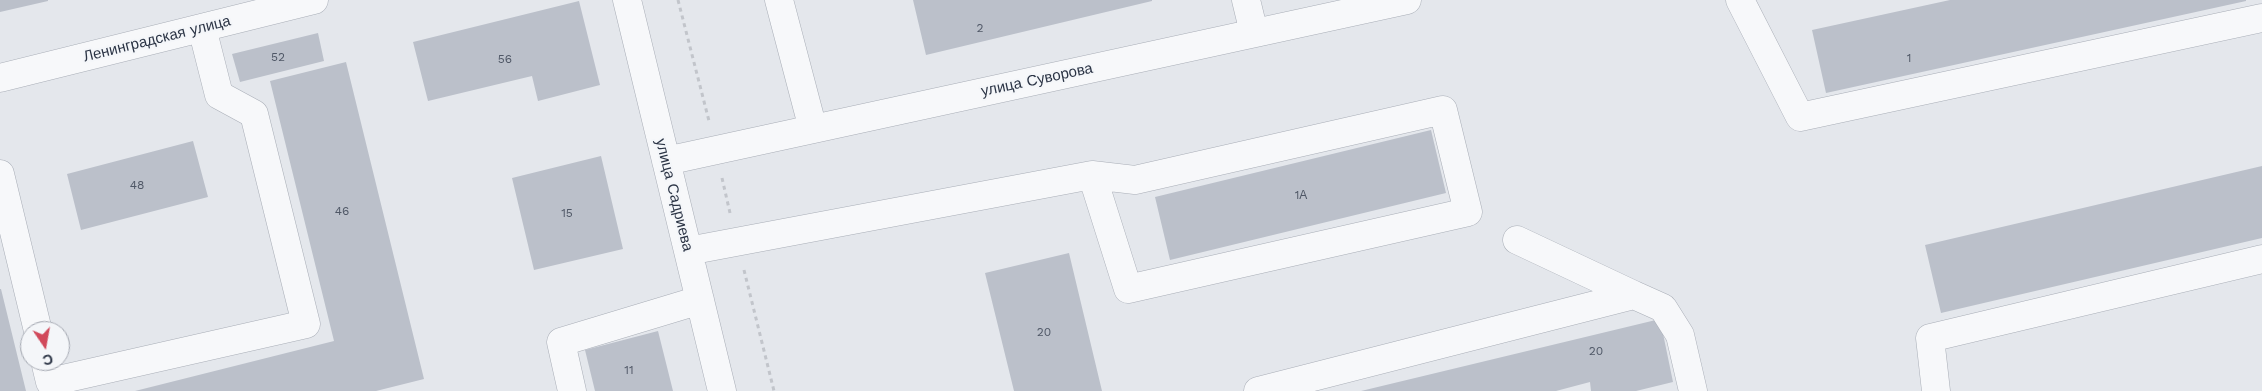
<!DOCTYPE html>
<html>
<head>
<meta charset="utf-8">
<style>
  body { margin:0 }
  #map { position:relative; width:2262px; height:391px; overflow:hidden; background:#e4e7ec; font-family:"Work Sans",sans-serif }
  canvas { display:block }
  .north { position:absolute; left:20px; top:321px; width:50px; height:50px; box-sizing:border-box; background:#f4f6f9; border:1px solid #a4a8b1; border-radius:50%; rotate:168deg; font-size:14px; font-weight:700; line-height:20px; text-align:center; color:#2b3445 }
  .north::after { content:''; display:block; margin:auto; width:18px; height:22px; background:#d1495b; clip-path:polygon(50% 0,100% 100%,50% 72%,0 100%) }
</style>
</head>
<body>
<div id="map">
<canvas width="2262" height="391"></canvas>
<div class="north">С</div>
</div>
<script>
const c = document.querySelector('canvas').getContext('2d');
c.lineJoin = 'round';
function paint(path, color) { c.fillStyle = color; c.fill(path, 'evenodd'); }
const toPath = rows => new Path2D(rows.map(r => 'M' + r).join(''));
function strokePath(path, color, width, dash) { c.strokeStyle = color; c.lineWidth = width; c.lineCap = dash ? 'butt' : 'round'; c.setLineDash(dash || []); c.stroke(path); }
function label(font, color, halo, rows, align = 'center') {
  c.font = font + ' "Work Sans",sans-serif'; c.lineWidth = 4; c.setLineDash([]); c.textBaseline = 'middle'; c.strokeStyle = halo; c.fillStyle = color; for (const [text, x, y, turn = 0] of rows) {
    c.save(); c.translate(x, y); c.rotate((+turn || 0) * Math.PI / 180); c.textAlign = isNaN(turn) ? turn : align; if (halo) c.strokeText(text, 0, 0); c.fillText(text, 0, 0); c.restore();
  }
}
paint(toPath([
  [0,0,48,0,48,1,0,12],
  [913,0,1152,0,1152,1,926,55],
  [1950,0,2246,0,2246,1,1826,93,1812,30],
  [579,1,600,85,538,101,532,76,428,101,413,42],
  [318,33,324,61,240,82,232,54],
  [346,62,424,379,376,391,135,391,334,341,270,81],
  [1431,130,1446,193,1170,260,1155,197],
  [193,141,208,197,81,230,67,174],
  [601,156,623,249,534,270,512,178],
  [2262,166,2262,238,1941,313,1925,245],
  [1069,253,1102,391,1014,391,985,273],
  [0,289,1,289,26,391,0,391],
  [1660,319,1673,382,1636,391,1591,391,1590,382,1556,391,1361,391],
  [658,331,673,391,595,391,585,350]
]), '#bbc0ca');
const minor = toPath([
  [627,0,722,391],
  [779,0,813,129],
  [1246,0,1254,33],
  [1740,0,1800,117,2262,18],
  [0,78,314,0],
  [666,161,1407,0],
  [0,174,38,331],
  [1517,240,1634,295],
  [688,251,1092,175,1135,180,1443,110,1468,212,1128,289,1092,175],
  [45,361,50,382,306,324,254,114,219,95,202,28],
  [572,391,561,342,700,300],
  [1258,391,1634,295,1663,308,1680,335,1693,391],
  [1936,391,1930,338,2262,259]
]);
strokePath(minor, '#a9aeb7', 29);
strokePath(toPath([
  [678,0,709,121],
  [722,178,730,213],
  [744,270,774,391]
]), '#c2c5cb', 3, [4, 4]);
strokePath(minor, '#f7f8fa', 28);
label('12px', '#4f5766', null, [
  ["2",980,28],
  ["52",278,57],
  ["1",1909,58],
  ["56",505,59],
  ["48",137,185],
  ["1А",1301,195],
  ["46",342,211],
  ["15",567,213],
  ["20",1044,332],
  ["20",1596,351],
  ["11",629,370]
]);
label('15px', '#2b3445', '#f4f6f9', [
  ["Ленинградская улица",157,39,-14],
  ["улица Суворова",1037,80,-12],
  ["улица Садриева",674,195,76]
]);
</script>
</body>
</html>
